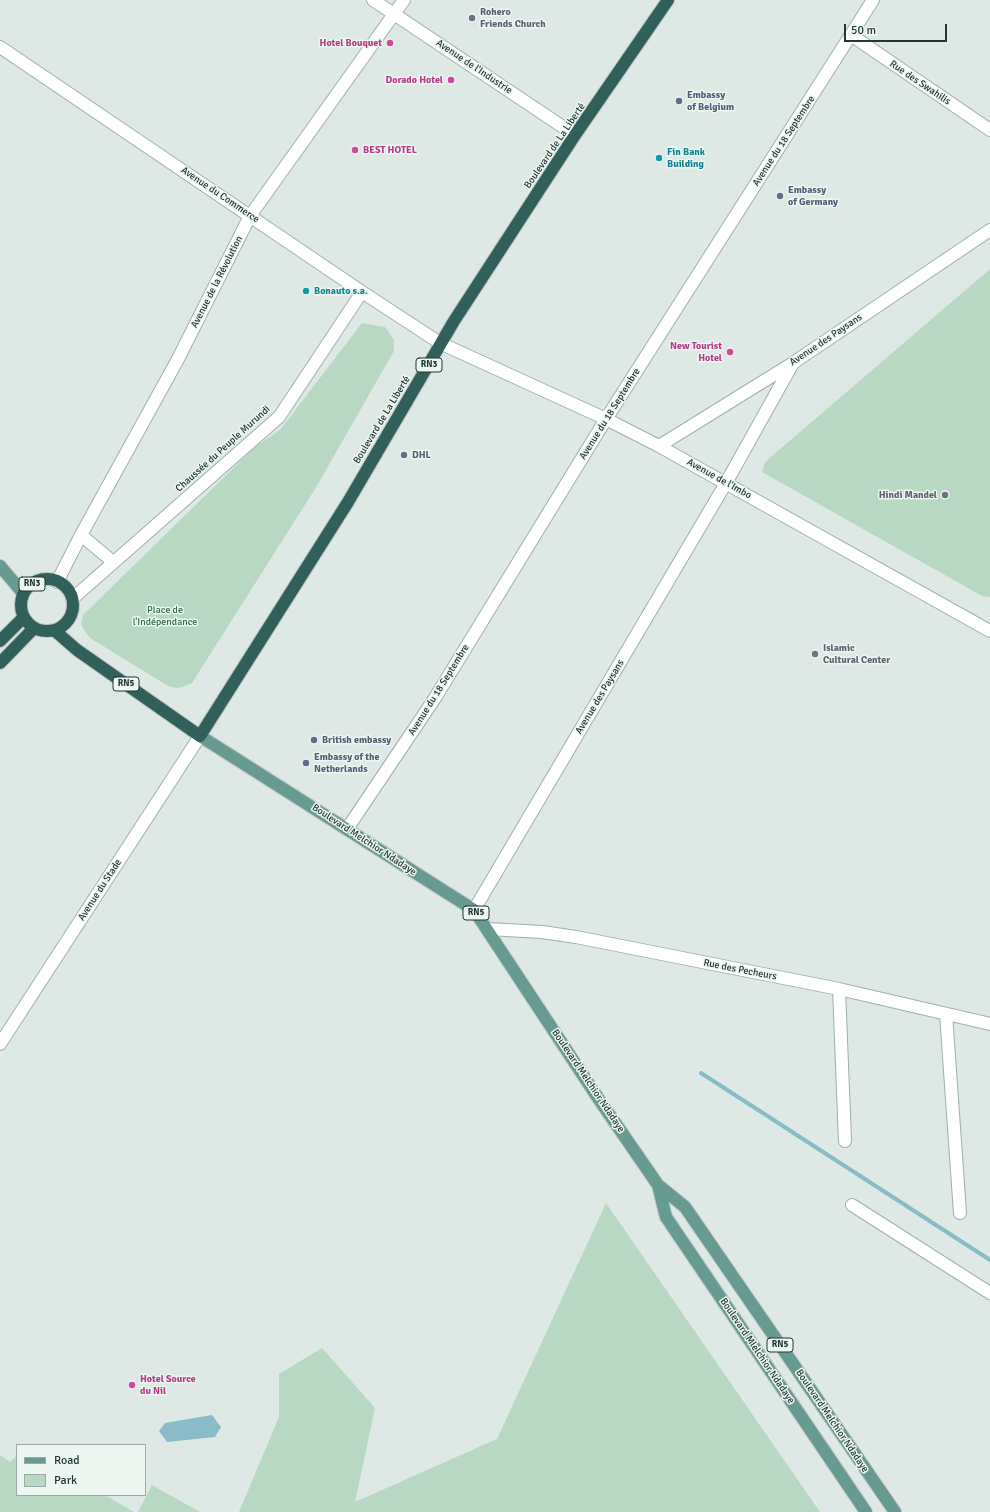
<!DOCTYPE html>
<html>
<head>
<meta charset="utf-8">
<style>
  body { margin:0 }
  #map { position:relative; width:990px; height:1512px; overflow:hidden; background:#dee8e5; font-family:Signika,sans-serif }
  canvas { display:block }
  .legend { position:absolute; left:16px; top:1444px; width:130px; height:52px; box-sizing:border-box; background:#eef6f2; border:1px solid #9caaa5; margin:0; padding:5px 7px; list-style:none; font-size:12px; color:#213732 }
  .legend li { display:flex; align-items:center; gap:8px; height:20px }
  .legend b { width:20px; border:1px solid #9caaa5 }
  .scale { position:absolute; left:844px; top:24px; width:103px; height:18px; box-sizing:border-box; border:2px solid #213732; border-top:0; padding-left:5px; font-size:12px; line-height:14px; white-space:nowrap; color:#213732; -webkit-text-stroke:3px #eef6f2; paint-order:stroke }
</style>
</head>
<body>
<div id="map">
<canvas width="990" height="1512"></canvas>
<ul class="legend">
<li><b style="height:5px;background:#679a91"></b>Road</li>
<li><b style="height:11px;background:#b9d8c3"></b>Park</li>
</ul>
<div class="scale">50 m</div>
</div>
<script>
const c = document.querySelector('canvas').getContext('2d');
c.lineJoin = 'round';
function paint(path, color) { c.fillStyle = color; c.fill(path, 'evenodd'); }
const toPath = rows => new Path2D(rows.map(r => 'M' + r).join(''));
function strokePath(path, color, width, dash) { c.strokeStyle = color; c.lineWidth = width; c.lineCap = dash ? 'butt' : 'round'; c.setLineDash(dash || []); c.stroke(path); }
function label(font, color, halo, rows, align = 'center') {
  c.font = font + ' Signika,sans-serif'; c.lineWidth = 3; c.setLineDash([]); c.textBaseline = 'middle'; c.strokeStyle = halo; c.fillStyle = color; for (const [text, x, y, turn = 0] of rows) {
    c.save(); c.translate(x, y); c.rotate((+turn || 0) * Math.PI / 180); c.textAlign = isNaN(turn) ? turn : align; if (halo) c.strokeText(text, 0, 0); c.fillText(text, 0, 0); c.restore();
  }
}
paint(toPath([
  [990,269,990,597,982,596,762,472,765,462],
  [362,323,385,327,394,340,394,351,315,489,192,683,183,687,176,688,168,686,90,638,84,630,81,624,83,615,254,448,280,430],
  [606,1203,820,1512,239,1512,279,1417,279,1374,322,1348,375,1408,355,1502,497,1439],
  [0,1455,10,1462,17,1455,17,1495,105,1495,134,1512,0,1512],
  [152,1485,200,1512,138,1512]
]), '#b9d8c3');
paint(toPath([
  [212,1415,221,1427,215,1437,167,1442,159,1431,165,1423]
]), '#8abbc9');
strokePath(toPath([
  [701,1073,990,1260]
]), '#8abbc9', 4);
const minor = toPath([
  [373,0,575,135],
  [851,35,990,130],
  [0,47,362,292,440,343,606,419,659,446,990,631],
  [659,446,793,363,990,230],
  [81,535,113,562],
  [57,582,81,535,178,359,250,216,404,0],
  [72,599,279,417,362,292],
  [347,829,435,698,606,419,873,0],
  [474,910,726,483,793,363],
  [488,929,542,932,576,937,839,989,990,1024],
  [839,989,845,1141],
  [946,1014,960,1213],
  [0,1044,200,736],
  [852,1205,990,1293]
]);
const major = toPath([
  [0,566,23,593],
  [200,736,474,910,598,1098,658,1185,685,1207,895,1512],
  [658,1185,666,1217,866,1512]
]);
const highway = toPath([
  '21 605a26 26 0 1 1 52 0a26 26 0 1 1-52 0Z',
  [54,630,77,650,200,736,348,502,454,321,575,135,668,0],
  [0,641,23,618],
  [0,663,34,628]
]);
strokePath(minor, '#a2afac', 14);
strokePath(major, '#bcc3c2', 14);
strokePath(highway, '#bcc3c2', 14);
strokePath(minor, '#fff', 12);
strokePath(major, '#679a91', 12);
strokePath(highway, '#306059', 12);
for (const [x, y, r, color] of [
  [472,18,4,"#6b7280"],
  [390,43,4,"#d1479c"],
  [451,80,4,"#d1479c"],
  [679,101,4,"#5c6f8a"],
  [355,150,4,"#d1479c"],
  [659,158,4,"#0f9aa8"],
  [780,196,4,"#5c6f8a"],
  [306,291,4,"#0f9aa8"],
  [730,352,4,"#d1479c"],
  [404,455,4,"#5c6f8a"],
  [945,495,4,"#6b7280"],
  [815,654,4,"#6b7280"],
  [314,740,4,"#5c6f8a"],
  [306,763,4,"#5c6f8a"],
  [132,1385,4,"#d1479c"]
]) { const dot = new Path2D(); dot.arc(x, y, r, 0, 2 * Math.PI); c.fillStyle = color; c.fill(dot); strokePath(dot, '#eef6f2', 1.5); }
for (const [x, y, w] of [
  [429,365,26],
  [32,584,26],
  [126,684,26],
  [476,913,26],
  [780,1345,26]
]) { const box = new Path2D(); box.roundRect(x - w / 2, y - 7, w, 14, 3); c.fillStyle = '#eef6f2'; c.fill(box); strokePath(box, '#213732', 1); }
label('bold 9px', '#213732', null, [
  ["RN3",429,365],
  ["RN3",32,584],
  ["RN5",126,684],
  ["RN5",476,913],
  ["RN5",780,1345]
]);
label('bold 10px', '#5b616d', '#eef6f2', [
  ["Rohero",480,12],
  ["Friends Church",480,24],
  ["Hindi Mandel",937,495,"right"],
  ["Islamic",823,648],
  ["Cultural Center",823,660]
], 'left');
label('bold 10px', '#b23c85', '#eef6f2', [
  ["Hotel Bouquet",382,43],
  ["Dorado Hotel",443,80],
  ["BEST HOTEL",363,150,"left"],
  ["New Tourist",722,346],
  ["Hotel",722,358],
  ["Hotel Source",140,1379,"left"],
  ["du Nil",140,1391,"left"]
], 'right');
label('10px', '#213732', '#eef6f2', [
  ["Avenue de l'Industrie",474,67,34],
  ["Rue des Swahilis",920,83,34],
  ["Avenue du 18 Septembre",784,141,-57],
  ["Boulevard de La Liberté",555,146,-56],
  ["Avenue du Commerce",220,195,34],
  ["Avenue de la Révolution",217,282,-63],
  ["Avenue des Paysans",826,340,-34],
  ["Avenue du 18 Septembre",610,414,-58],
  ["Boulevard de La Liberté",382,420,-59],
  ["Chaussée du Peuple Murundi",223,449,-42],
  ["Avenue de l'Imbo",719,479,29],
  ["Avenue du 18 Septembre",439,690,-58],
  ["Avenue des Paysans",600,697,-59],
  ["Boulevard Melchior Ndadaye",364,840,33],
  ["Avenue du Stade",100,890,-57],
  ["Rue des Pecheurs",740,970,11],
  ["Boulevard Melchior Ndadaye",588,1081,56],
  ["Boulevard Mlelchior Ndadaye",757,1351,56],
  ["Boulevard Melchior Ndadaye",832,1421,56]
]);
label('bold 10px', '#4e5e75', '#eef6f2', [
  ["Embassy",687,95],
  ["of Belgium",687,107],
  ["Embassy",788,190],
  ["of Germany",788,202],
  ["DHL",412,455],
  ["British embassy",322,740],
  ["Embassy of the",314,757],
  ["Netherlands",314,769]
], 'left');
label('bold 10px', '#0d838f', '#eef6f2', [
  ["Fin Bank",667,152],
  ["Building",667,164],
  ["Bonauto s.a.",314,291]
], 'left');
label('10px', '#2f6a4a', '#eef6f2', [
  ["Place de",165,610],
  ["l'Indépendance",165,622]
]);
</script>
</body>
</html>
